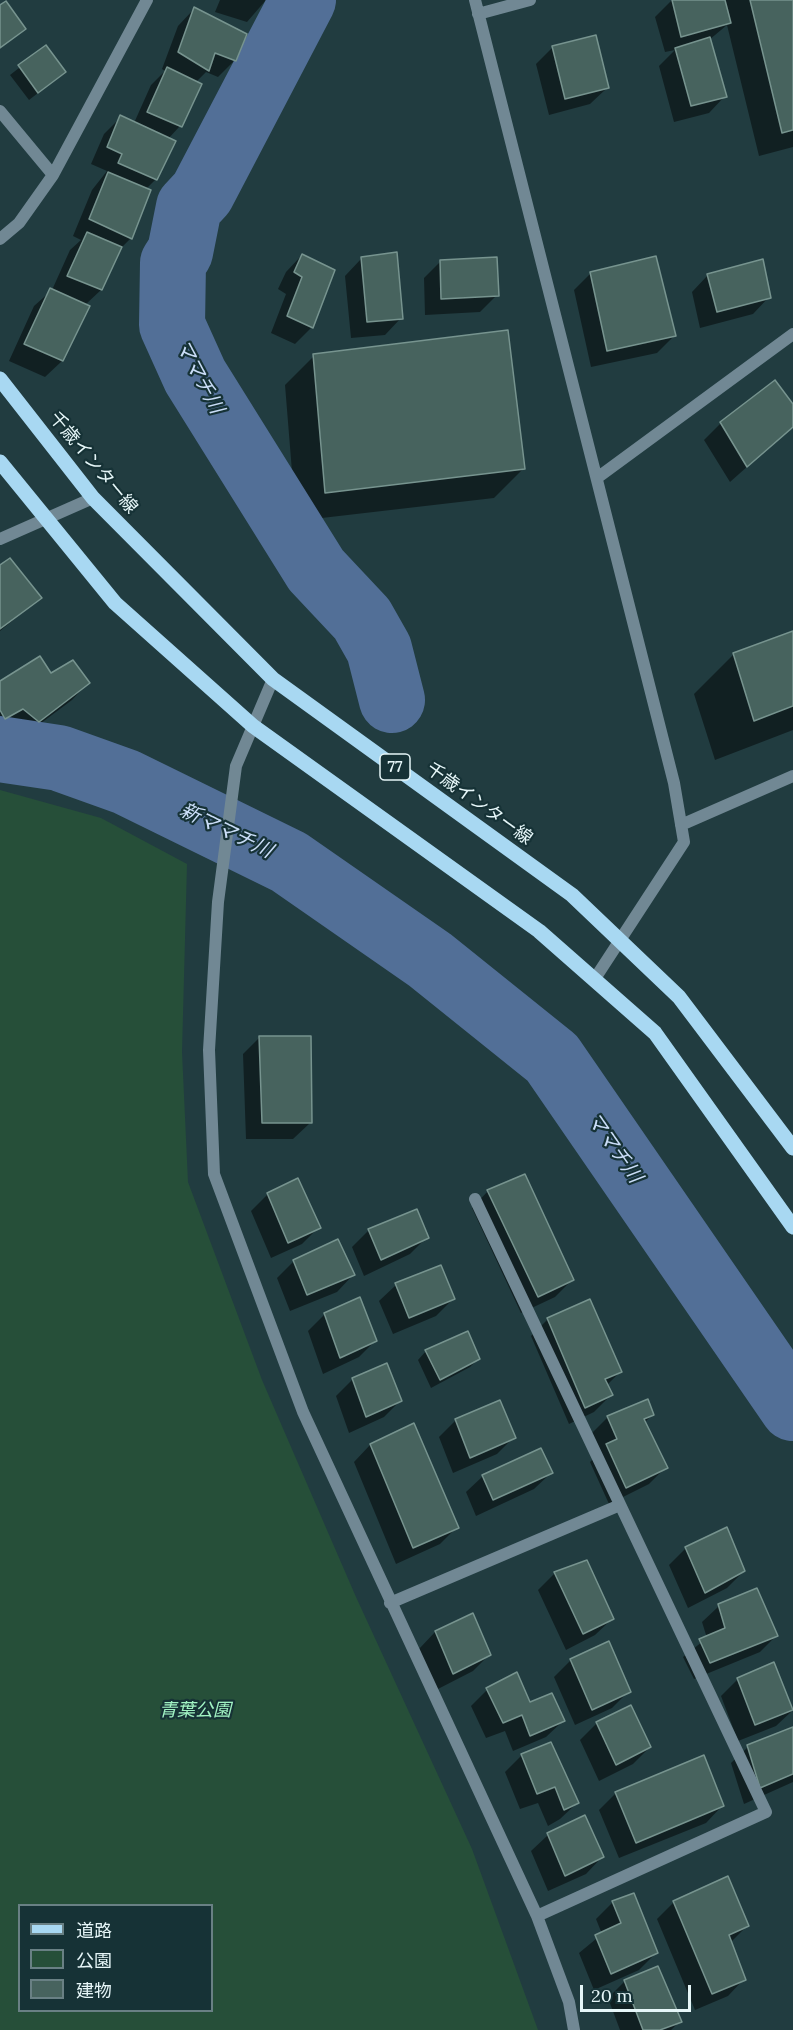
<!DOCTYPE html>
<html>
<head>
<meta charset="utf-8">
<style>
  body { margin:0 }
  #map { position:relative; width:793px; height:2030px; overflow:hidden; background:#213c40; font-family:Lora,"Noto Sans JP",serif }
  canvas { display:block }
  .legend { position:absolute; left:18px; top:1904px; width:195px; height:108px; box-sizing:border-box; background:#163236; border:2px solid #698084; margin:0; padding:8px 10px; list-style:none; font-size:18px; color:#e6f6f8 }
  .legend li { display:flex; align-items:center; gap:12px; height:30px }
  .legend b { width:30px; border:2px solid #698084 }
  .scale { position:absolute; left:580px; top:1985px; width:111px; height:27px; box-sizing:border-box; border:3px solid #e6f6f8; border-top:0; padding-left:8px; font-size:18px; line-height:21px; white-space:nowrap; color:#e6f6f8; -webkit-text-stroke:4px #163236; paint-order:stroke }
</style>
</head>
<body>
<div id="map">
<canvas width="793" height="2030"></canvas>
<ul class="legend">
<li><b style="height:8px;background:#a8d8f2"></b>道路</li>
<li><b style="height:16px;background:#264f39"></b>公園</li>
<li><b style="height:16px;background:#47635e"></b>建物</li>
</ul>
<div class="scale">20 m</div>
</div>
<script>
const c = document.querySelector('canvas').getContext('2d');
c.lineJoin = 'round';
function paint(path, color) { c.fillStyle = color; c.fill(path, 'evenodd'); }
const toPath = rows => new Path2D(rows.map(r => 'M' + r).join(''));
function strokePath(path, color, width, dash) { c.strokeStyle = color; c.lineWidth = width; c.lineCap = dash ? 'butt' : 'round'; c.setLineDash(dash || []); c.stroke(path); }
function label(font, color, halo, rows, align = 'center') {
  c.font = font + ' Lora,"Noto Sans JP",serif'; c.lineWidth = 4.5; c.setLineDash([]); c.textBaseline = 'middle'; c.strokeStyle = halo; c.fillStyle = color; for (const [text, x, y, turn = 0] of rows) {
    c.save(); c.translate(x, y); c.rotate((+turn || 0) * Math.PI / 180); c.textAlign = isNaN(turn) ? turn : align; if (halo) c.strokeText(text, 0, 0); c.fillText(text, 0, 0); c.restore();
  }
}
paint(toPath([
  [0,790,101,818,187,864,182,1052,188,1182,262,1380,356,1597,472,1849,538,2030,0,2030],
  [20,1906,212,1906,212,2010,20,2010]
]), '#264f39');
paint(toPath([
  [220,0,266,0,247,22,215,12],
  [672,0,793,0,793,147,759,156,727,25,709,40,725,96,709,113,674,122,659,66,675,50,665,52,655,17],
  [194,9,235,60,218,77,206,72,196,82,180,126,168,139,156,179,145,190,131,238,119,250,101,290,85,305,88,307,62,361,45,377,9,361,34,306,52,290,70,250,81,240,73,236,92,190,107,171,91,164,104,134,121,117,134,123,151,85,165,71,162,69,178,26],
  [46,47,65,72,29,100,10,75],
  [553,47,607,88,590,104,549,115,536,64],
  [302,255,312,327,295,344,271,333,286,294,278,289,286,272],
  [361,259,401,318,385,335,351,338,345,276],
  [441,261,497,295,480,312,425,315,424,278],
  [591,273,674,336,657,353,591,367,574,290],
  [708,275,769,297,753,314,700,328,692,292],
  [314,356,523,469,494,498,296,521,285,385],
  [793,406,793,426,730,482,704,440,721,423],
  [0,567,40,598,0,631],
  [793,632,793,730,715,760,694,694,734,654],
  [51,675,88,683,72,700,21,738,5,725,0,728,0,683],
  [260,1037,310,1123,293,1139,246,1139,243,1054],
  [488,1191,572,1280,555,1297,521,1313,472,1208],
  [268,1194,319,1227,302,1244,271,1258,251,1211],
  [369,1230,427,1237,410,1254,364,1276,352,1247],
  [294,1261,353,1275,337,1292,290,1311,277,1278],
  [441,1267,453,1299,436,1316,393,1334,379,1301,396,1285],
  [325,1314,375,1341,359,1357,323,1374,308,1331],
  [548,1319,620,1372,607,1385,611,1395,594,1412,569,1424,531,1336],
  [426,1351,478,1359,470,1367,431,1388,418,1360],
  [353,1379,401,1400,384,1417,349,1433,336,1396],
  [648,1401,653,1414,644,1423,666,1467,649,1484,609,1504,590,1462,599,1453,591,1434,607,1418],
  [456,1420,514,1437,497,1454,453,1473,439,1437],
  [370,1445,457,1527,440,1544,396,1564,354,1462],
  [551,1473,534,1489,476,1516,466,1492,483,1476],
  [686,1548,744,1571,727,1588,688,1608,669,1565],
  [555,1573,612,1619,595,1635,566,1650,538,1590],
  [719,1606,777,1635,760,1652,694,1679,683,1657,707,1638,702,1622],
  [472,1615,490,1654,473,1671,436,1690,419,1649,435,1632],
  [571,1660,629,1691,612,1708,575,1725,554,1677],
  [738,1679,793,1710,776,1726,738,1741,721,1696],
  [487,1690,530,1704,563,1721,546,1737,513,1751,505,1731,486,1738,471,1706],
  [597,1723,650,1747,633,1764,599,1781,580,1740],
  [793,1729,793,1782,744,1804,731,1763,748,1747],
  [550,1744,577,1803,560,1819,548,1826,538,1803,520,1809,505,1772,521,1756],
  [616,1793,722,1806,706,1823,619,1858,599,1810],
  [584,1817,602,1857,586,1874,548,1891,531,1851,548,1835],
  [613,1902,656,1953,639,1970,594,1990,579,1953,602,1934,596,1919],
  [674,1902,747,1926,730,1943,744,1979,728,1996,695,2010,657,1919],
  [625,1981,680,2021,671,2030,620,2030,608,1998]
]), '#0007');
strokePath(toPath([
  [303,0,202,193,189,207,180,252,173,263,172,325,195,376,316,570,362,619,379,649,392,700],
  [0,749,59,758,126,782,289,862,430,960,552,1058,793,1408]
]), '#526f97', 66);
const building = toPath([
  [672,0,725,0,731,23,681,37,672,0],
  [750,0,793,0,793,130,782,133,750,0],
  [6,1,26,29,0,48,0,5,6,1],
  [194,7,247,34,236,61,215,53,209,71,178,52,194,7],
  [596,35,609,88,565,99,552,46,596,35],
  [710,37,727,97,691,106,675,48,710,37],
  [46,45,66,72,38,93,18,65,46,45],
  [167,67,202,84,182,127,147,112,167,67],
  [120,115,176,141,157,180,118,163,122,154,107,147,120,115],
  [108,172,151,190,132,239,89,219,108,172],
  [87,232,122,247,102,290,67,276,87,232],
  [397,252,403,319,367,322,361,257,397,252],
  [302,254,335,270,313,328,287,316,302,277,294,272,302,254],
  [656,256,676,336,607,351,590,272,656,256],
  [497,257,499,296,441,299,440,260,497,257],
  [763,259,771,298,717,312,707,274,763,259],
  [50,288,90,306,63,361,24,344,50,288],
  [508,330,525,469,325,493,313,354,508,330],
  [775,380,793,404,793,427,747,467,720,422,775,380],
  [10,558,42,598,0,629,0,565,10,558],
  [793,631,793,706,754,721,733,653,793,631],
  [40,656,51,673,73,660,90,683,39,722,23,709,5,719,0,710,0,681,40,656],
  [259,1036,311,1036,312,1123,262,1123,259,1036],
  [525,1174,574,1280,538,1297,487,1190,525,1174],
  [298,1178,321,1228,288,1243,267,1193,298,1178],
  [417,1209,429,1238,381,1260,368,1229,417,1209],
  [338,1239,355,1275,307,1295,293,1260,338,1239],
  [441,1265,455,1299,409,1318,395,1283,441,1265],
  [360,1297,377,1341,340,1358,324,1313,360,1297],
  [590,1299,622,1372,605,1379,613,1395,585,1408,547,1318,590,1299],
  [468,1331,480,1359,440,1380,425,1350,468,1331],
  [387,1363,402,1401,366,1417,352,1378,387,1363],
  [648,1399,654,1415,644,1419,668,1468,626,1488,606,1444,617,1439,607,1416,648,1399],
  [500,1400,516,1438,470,1458,455,1419,500,1400],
  [414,1423,459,1528,413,1548,370,1444,414,1423],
  [541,1448,553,1473,493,1500,482,1475,541,1448],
  [727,1527,745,1571,705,1593,685,1547,727,1527],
  [587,1560,614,1619,583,1634,554,1572,587,1560],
  [757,1588,778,1636,710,1663,699,1639,725,1628,718,1604,757,1588],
  [473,1613,491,1655,453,1674,435,1631,473,1613],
  [609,1641,631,1692,592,1710,570,1659,609,1641],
  [774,1662,793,1710,755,1725,737,1678,774,1662],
  [517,1672,530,1702,552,1693,565,1721,530,1736,522,1715,503,1723,486,1688,517,1672],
  [631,1705,651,1747,616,1765,596,1722,631,1705],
  [793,1727,793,1774,760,1788,747,1745,793,1727],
  [551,1742,579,1803,564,1810,555,1787,537,1794,521,1754,551,1742],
  [704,1755,724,1806,636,1843,615,1792,704,1755],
  [585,1815,604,1857,565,1876,547,1833,585,1815],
  [728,1876,749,1926,729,1935,746,1980,712,1994,673,1901,728,1876],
  [634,1893,658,1953,611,1974,595,1935,621,1923,612,1901,634,1893],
  [658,1966,682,2022,660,2030,643,2030,624,1980,658,1966]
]);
paint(building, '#47635e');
strokePath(building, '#77948f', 1.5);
strokePath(toPath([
  [475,0,674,783,684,842,594,980],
  [478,14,530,0],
  [0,111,53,175],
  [0,239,19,223,53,175,147,0],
  [597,478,793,334],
  [273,679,236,766,218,902,209,1050,214,1174,303,1412,537,1916,569,2002,574,2030],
  [681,825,793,776],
  [475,1199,766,1812,537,1916],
  [390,1603,620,1505]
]), '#718894', 12);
strokePath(toPath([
  [0,539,93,498]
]), '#718894', 12);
strokePath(toPath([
  [0,379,93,498,273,679,572,895,679,997,793,1148],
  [0,462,115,603,253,726,539,931,655,1033,793,1227]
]), '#a8d8f2', 15);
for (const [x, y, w] of [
  [395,767,30]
]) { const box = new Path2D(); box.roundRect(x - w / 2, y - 13, w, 26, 4.5); c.fillStyle = '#163236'; c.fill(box); strokePath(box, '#e6f6f8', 1.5); }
label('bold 16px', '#e6f6f8', null, [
  ["77",395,767]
]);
label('18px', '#e6f6f8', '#163236', [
  ["千歳インター線",93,463,50],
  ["千歳インター線",479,804,36]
]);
label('italic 18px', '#a1f2c3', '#163236', [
  ["青葉公園",195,1711]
]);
label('italic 20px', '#caddf7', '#163236', [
  ["ママチ川",199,377,62],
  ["新ママチ川",226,831,26],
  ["ママチ川",614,1148,55]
]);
</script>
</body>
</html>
